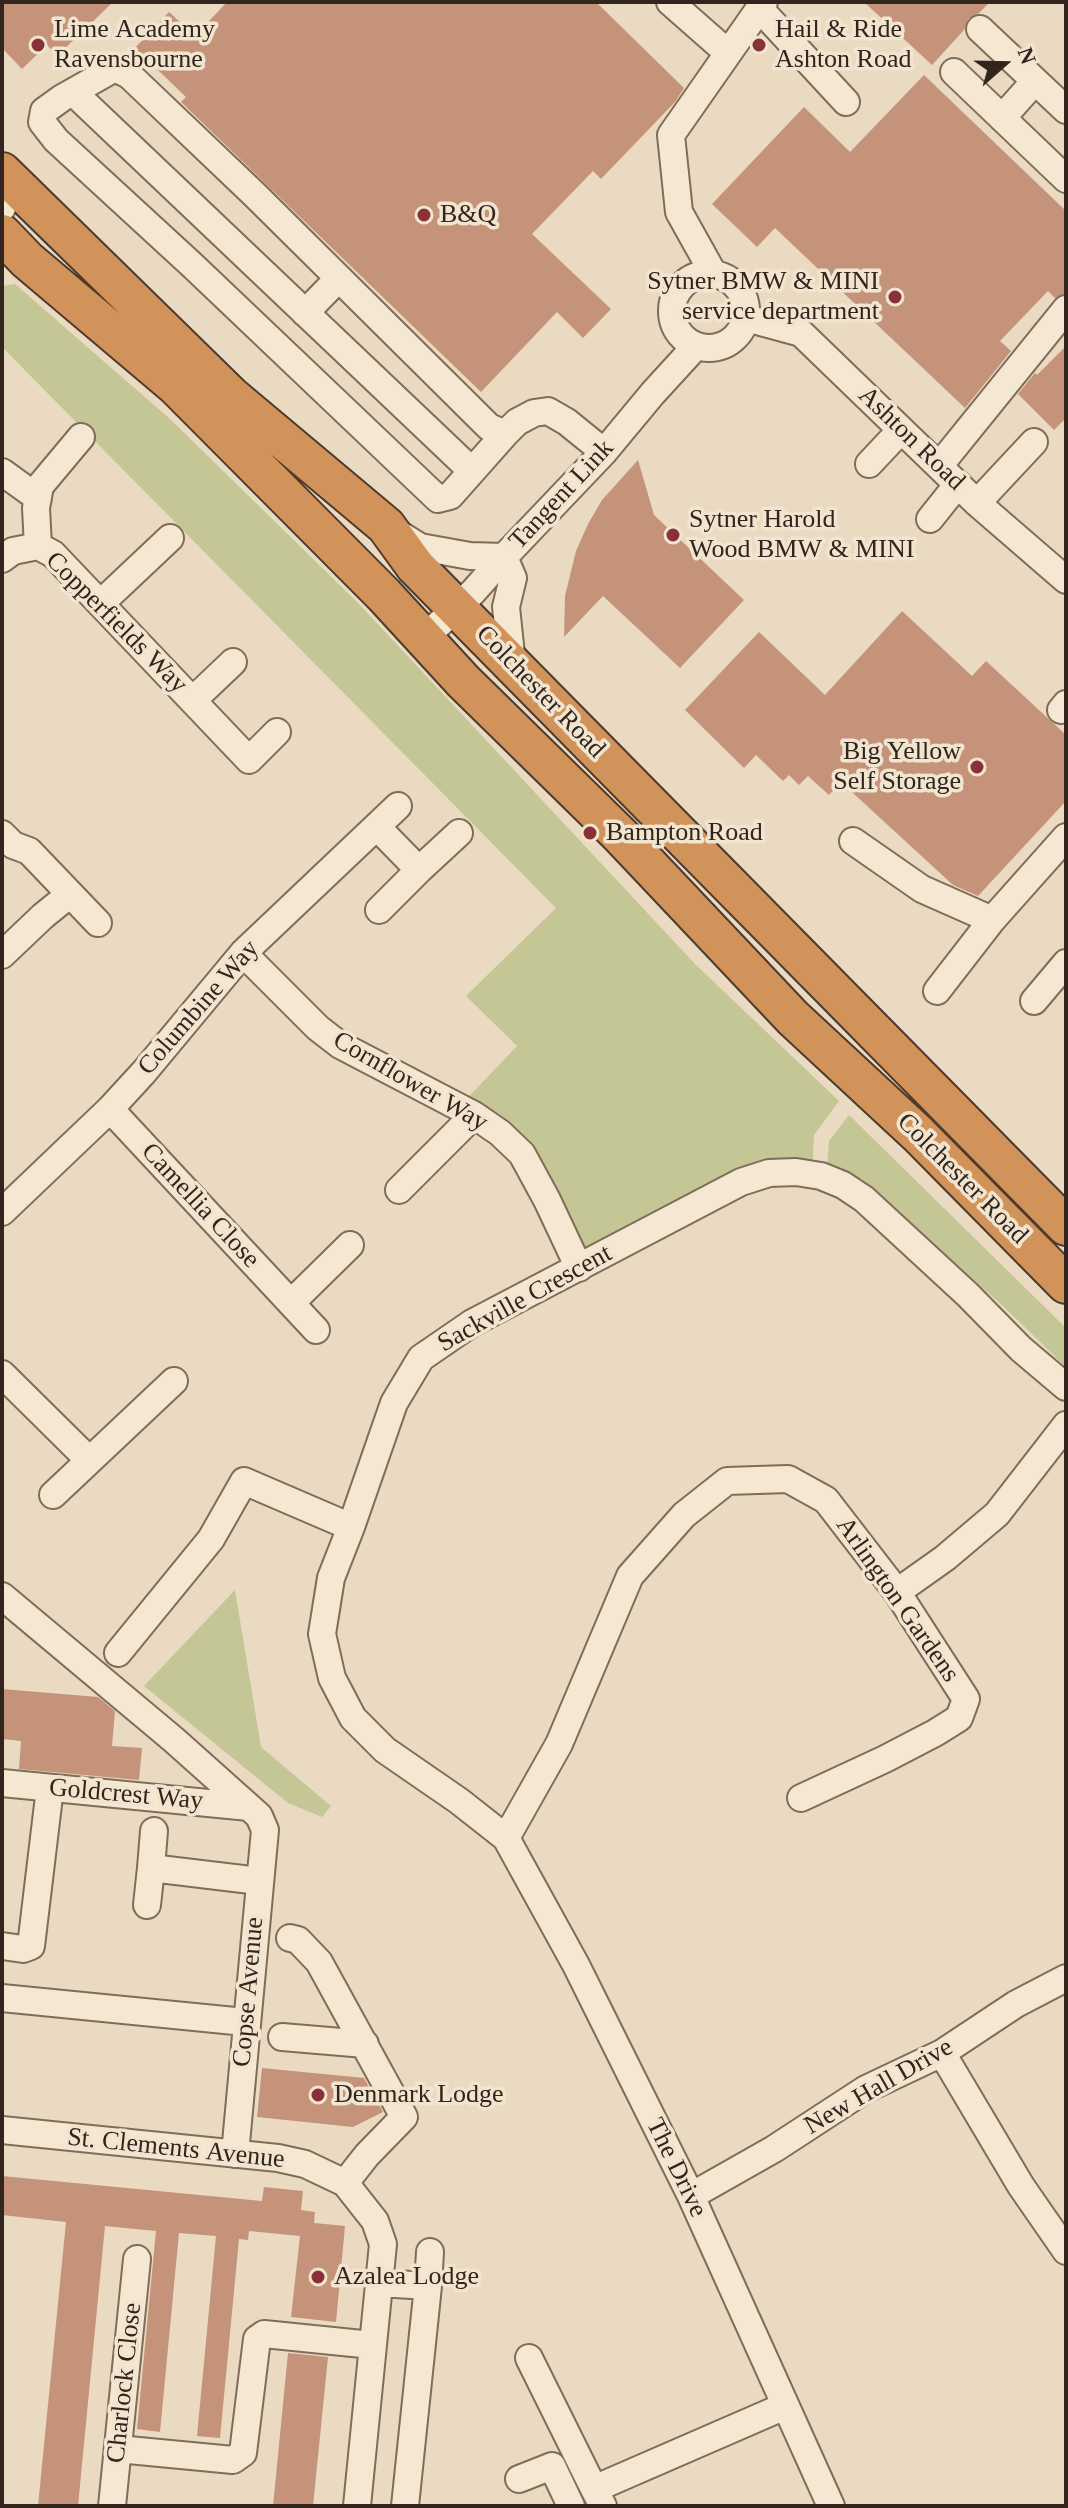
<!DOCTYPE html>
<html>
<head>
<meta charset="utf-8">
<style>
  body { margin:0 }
  #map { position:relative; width:1068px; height:2508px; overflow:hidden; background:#e9dac1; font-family:"Times New Roman",serif }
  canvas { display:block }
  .frame { position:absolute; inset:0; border:4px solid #32251d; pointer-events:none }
  .north { position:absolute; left:964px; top:24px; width:80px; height:80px; -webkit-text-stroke:6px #f1e5d0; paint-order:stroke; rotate:70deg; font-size:22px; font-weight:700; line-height:32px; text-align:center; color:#32251d }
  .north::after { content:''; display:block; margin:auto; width:28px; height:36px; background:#32251d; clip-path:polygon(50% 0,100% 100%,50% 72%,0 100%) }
</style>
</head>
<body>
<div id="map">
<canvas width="1068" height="2508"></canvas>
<div class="frame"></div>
<div class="north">N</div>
</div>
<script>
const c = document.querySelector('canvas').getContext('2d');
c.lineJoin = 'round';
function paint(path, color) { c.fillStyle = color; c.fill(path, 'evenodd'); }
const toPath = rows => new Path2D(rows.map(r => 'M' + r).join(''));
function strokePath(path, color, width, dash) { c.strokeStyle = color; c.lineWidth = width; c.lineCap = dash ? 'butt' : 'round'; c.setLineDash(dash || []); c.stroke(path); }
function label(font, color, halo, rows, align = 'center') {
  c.font = font + ' "Times New Roman",serif'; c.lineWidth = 7; c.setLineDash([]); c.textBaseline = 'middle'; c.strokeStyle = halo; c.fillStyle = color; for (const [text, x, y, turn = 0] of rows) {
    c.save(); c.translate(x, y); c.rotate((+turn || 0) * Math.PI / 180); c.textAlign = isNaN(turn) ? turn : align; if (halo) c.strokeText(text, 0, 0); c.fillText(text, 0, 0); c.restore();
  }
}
paint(toPath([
  [15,284,170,419,359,604,695,964,839,1101,814,1135,812,1175,769,1173,579,1268,522,1154,459,1107,517,1046,466,996,556,908,2,347,2,286],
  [849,1115,1066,1328,1066,1367,1004,1307,862,1179,827,1166,829,1141],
  [235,1590,261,1747,331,1806,322,1817,288,1803,144,1686]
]), '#c4c696');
paint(toPath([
  [2,2,113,2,57,56,47,45,22,69,2,48],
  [227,2,596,2,684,88,675,102,601,179,593,171,532,234,611,309,583,338,557,312,481,392,181,102,186,97,135,48,169,12,195,36],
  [864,2,990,2,979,13,968,19,964,30,932,65],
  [924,75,1066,211,1066,293,1055,298,1048,291,1000,341,1011,351,965,408,775,228,757,247,712,204,804,107,850,152],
  [1066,346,1066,418,1054,430,1018,394,1035,373,1037,375],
  [638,460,654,515,744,600,680,668,603,596,564,637,565,596,576,551,588,524,602,500],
  [902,611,972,676,986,661,1066,735,1066,801,978,896,953,885,841,782,829,795,808,776,799,785,789,775,783,781,756,755,744,768,685,710,759,632,825,695],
  [2,1689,98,1697,115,1711,112,1746,142,1748,139,1780,19,1769,21,1741,2,1739],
  [262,2068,364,2078,383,2112,353,2127,257,2117],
  [2,2176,262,2201,264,2187,303,2191,301,2210,315,2212,314,2223,345,2226,336,2322,291,2317,300,2236,249,2231,248,2240,239,2239,220,2438,197,2436,216,2236,179,2233,160,2432,137,2429,156,2231,105,2226,78,2506,38,2506,66,2222,2,2215],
  [288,2353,328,2357,313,2506,273,2506]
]), '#c4937a');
const minor = toPath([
  [670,2,728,53],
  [759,8,846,102],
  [980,29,1066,110],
  [954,72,1066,179],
  [73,92,472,471],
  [1002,118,1035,81],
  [2,206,2,208],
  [713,273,679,212,671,135,764,2],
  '672 311a37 37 0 1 1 74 0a37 37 0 1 1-74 0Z',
  [305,313,338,279],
  [746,318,801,333,977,503,1066,580],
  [505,434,489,427,255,195,129,75,115,68,62,98,44,111,42,122,56,140,192,265,438,499,450,496,505,434,517,422,534,413,548,411,567,422,604,452],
  [869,464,901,430],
  [939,466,1066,309],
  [2,472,38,498],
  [977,503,1034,442],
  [930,519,958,484],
  [396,532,420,547,470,556,504,557],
  [38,546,36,508,40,486,81,437],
  [504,557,513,578,506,607,512,664],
  [2,559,13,551,38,546,53,554,249,760,277,732],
  [101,603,170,538],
  [423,639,473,592,504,557,604,452,653,393,696,346],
  [193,700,233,662],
  [1061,710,1066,704],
  [377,827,419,870,459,833],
  [2,834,13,845,29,851,98,923],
  [853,841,922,889,992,920],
  [379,910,419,870],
  [243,953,318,1028,340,1045,474,1115,500,1133,522,1154,547,1200,579,1268],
  [2,955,43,916,69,895],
  [937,991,992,920,1066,837],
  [1034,1001,1066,963],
  [110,1109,316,1330],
  [399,1190,474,1115],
  [2,1212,110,1109,144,1072,243,953,398,806],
  [292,1302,350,1245],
  [2,1374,89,1460],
  [53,1495,174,1381],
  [897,1592,945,1558,997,1514,1066,1425],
  [2,1596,174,1740,249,1807,259,1816,265,1830,235,2154],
  [118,1653,211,1539,244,1481,351,1527],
  [2,1783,249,1807],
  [154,1831,151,1868,259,1881],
  [506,1838,559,1744,630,1576,684,1515,727,1481,788,1479,826,1500,897,1592,966,1699,959,1718,935,1733,885,1759,801,1798],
  [147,1905,151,1868],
  [290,1938,298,1940,319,1962,404,2117,367,2155,345,2183],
  [2,1946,23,1949,31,1946,50,1788],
  [2,1998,245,2022],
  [282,2037,365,2044],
  [942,2053,1021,2186,1066,2251],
  [2,2130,278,2158,305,2164,345,2183,375,2221,383,2244,357,2506],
  [691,2196,774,2149,866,2089,942,2053,1016,2004,1066,1978],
  [379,2283,428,2286,430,2252],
  [529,2358,594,2489],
  [118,2449,233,2460,243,2453,257,2339,264,2334,372,2345],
  [519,2479,552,2466,571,2506],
  [112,2506,137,2259],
  [405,2506,428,2286],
  [603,2506,594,2489,785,2406],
  [831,2506,691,2196,576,1965,506,1838,459,1801,385,1750,353,1718,332,1678,322,1634,331,1578,351,1527,394,1403,421,1358,472,1323,741,1182,769,1173,796,1172,821,1176,843,1185,864,1199,968,1295,1021,1349,1066,1387]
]);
const highway = toPath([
  [2,172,231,396,386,526,415,566,1066,1226],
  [2,234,27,260,176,386,384,595,463,681,620,835,793,1018,918,1134,1066,1284]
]);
strokePath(minor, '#816c5a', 30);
strokePath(highway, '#4e3b2e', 42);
strokePath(minor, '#f5e8d3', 26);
strokePath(highway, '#d19359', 38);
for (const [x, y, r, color] of [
  [38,45,8,"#8a3038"],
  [759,45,8,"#8a3038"],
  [424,215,8,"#8a3038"],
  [895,297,8,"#8a3038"],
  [673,535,8,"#8a3038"],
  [977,767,8,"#8a3038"],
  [590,833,8,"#8a3038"],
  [318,2095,8,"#8a3038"],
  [318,2277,8,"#8a3038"]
]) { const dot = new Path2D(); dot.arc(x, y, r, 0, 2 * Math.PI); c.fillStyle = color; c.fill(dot); strokePath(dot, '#f1e5d0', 3); }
label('26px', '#32251d', '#f1e5d0', [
  ["Lime Academy",54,30],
  ["Ravensbourne",54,60],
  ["Hail & Ride",775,30],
  ["Ashton Road",775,60],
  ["B&Q",440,215],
  ["Sytner BMW & MINI",879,282,"right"],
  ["service department",879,312,"right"],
  ["Sytner Harold",689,520],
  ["Wood BMW & MINI",689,550],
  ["Big Yellow",961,752,"right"],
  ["Self Storage",961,782,"right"],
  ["Bampton Road",606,833],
  ["Denmark Lodge",334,2095],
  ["Azalea Lodge",334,2277]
], 'left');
label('26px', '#32251d', '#f1e5d0', [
  ["Ashton Road",911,439,44],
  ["Tangent Link",562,495,-47],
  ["Copperfields Way",116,623,45],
  ["Colchester Road",540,692,46],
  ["Columbine Way",199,1008,-49],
  ["Cornflower Way",410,1082,30],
  ["Colchester Road",962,1179,45],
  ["Camellia Close",200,1206,47],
  ["Sackville Crescent",525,1299,-29],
  ["Arlington Gardens",897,1600,55],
  ["Goldcrest Way",126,1795,5],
  ["Copse Avenue",249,1992,-85],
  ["New Hall Drive",879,2087,-30],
  ["St. Clements Avenue",176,2149,6],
  ["The Drive",676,2168,64],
  ["Charlock Close",125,2383,-84]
]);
</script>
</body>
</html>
